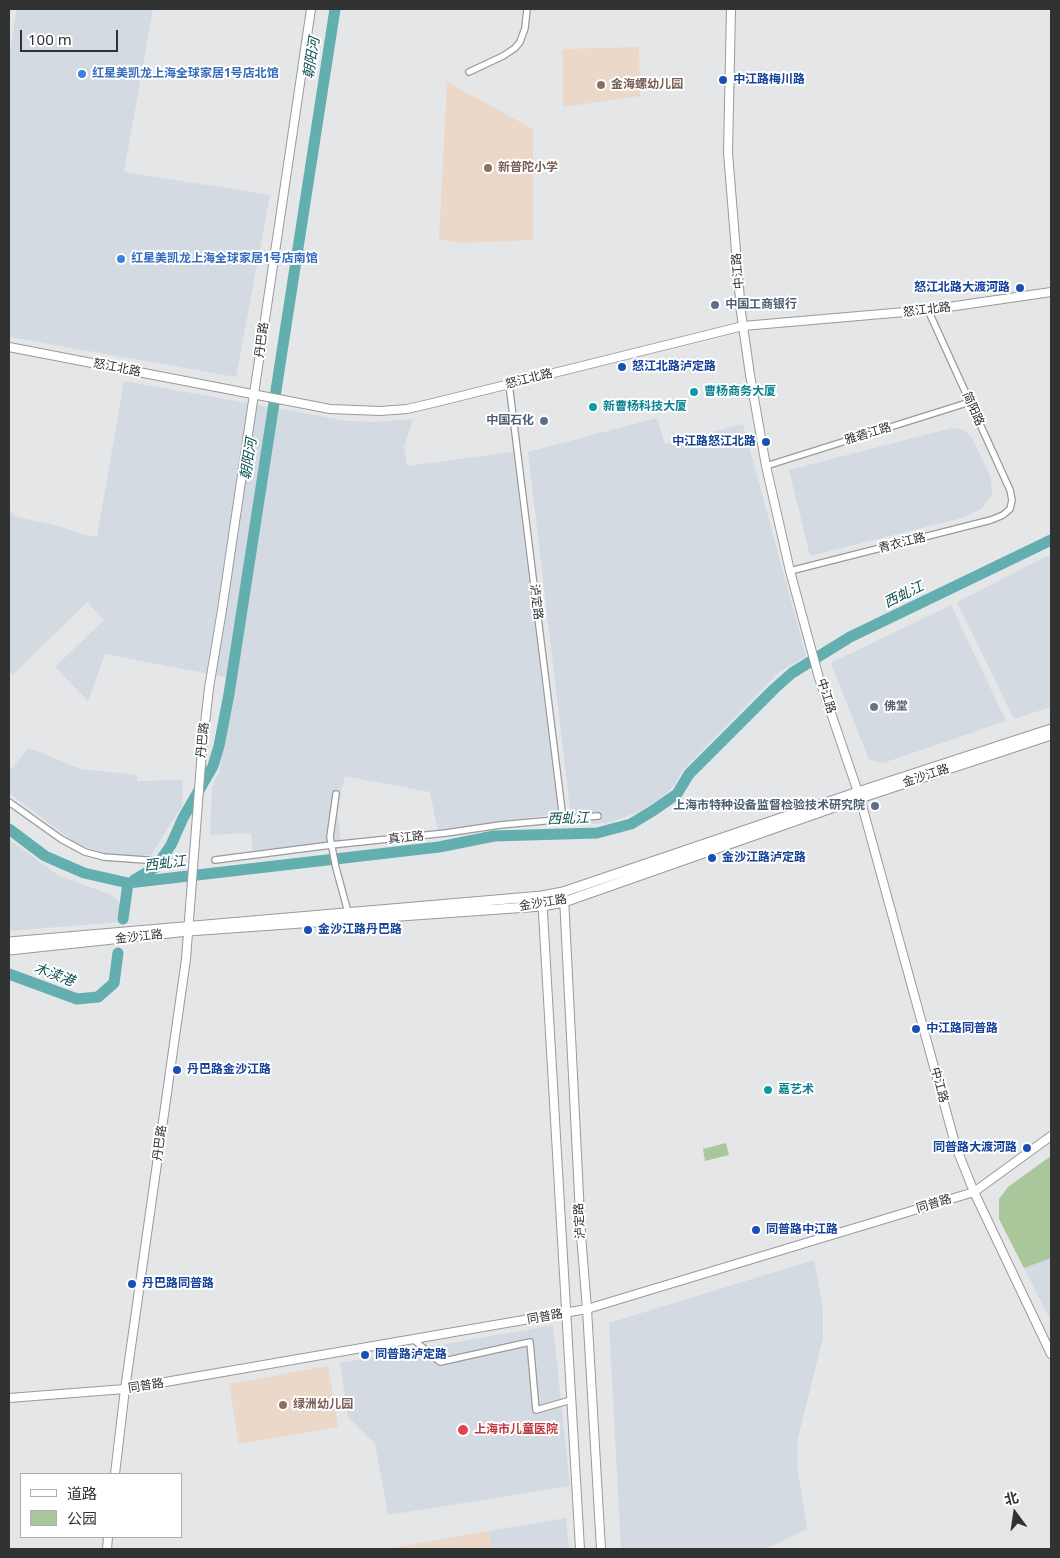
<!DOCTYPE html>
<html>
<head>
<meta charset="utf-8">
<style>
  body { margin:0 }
  #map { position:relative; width:1060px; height:1558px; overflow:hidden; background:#e4e6e8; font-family:"Noto Sans","Noto Sans SC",sans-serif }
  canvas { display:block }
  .frame { position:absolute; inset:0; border:10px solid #313232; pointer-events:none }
  .legend { position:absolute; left:20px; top:1473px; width:162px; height:65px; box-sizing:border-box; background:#fff; border:1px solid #adadad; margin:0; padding:6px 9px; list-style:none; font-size:15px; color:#313232 }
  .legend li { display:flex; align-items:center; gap:10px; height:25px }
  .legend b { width:25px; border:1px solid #adadad }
  .north { position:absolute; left:990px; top:1488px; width:50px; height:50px; -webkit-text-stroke:4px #fff; paint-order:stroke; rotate:346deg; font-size:14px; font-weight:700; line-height:20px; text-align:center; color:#313232 }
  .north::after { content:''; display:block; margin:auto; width:18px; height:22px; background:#313232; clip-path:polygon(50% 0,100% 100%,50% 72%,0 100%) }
  .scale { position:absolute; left:20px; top:30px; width:98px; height:22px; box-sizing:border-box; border:2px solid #313232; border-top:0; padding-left:6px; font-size:15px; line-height:18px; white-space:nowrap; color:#313232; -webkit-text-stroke:4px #fff; paint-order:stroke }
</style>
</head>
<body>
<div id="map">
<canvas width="1060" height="1558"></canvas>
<div class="frame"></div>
<ul class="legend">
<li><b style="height:6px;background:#fff"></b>道路</li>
<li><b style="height:14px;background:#a9c79b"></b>公园</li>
</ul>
<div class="north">北</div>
<div class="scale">100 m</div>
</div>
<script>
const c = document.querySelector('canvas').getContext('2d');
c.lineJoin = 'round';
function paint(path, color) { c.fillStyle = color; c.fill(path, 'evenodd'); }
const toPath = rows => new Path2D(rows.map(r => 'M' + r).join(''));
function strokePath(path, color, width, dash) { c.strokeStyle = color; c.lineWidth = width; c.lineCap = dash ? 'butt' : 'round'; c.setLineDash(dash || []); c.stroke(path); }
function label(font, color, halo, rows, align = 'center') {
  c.font = font + ' "Noto Sans","Noto Sans SC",sans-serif'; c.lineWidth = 4; c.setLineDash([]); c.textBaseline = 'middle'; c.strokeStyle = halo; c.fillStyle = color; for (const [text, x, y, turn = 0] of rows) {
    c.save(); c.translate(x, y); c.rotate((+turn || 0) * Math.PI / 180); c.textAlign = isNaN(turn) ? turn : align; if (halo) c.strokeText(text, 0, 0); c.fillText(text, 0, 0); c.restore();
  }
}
paint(toPath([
  [17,9,153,9,124,172,270,195,236,377,9,337,9,55],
  [124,381,348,421,376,422,413,419,404,447,407,466,513,452,558,813,438,832,430,792,345,776,337,810,341,841,253,851,251,833,210,835,212,787,219,772,235,679,105,654,88,701,55,667,104,620,87,602,13,675,9,671,9,510,16,517,59,526,81,534,97,537],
  [657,418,665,444,743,424,806,656,778,673,683,770,674,786,659,800,638,812,608,823,572,825,528,452],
  [952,428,964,430,972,438,991,478,992,495,981,509,962,518,810,556,789,470],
  [1051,554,1051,707,1014,719,957,602],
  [951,605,1006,721,883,763,869,760,831,663],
  [29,748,81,769,137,775,137,781,183,780,182,806,151,855,137,856,105,854,77,844,9,793,9,771],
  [9,839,59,876,109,894,117,899,122,908,120,922,9,931],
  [1051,1156,1051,1321,999,1219,999,1199,1008,1187],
  [814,1260,823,1308,823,1338,798,1438,797,1465,807,1529,765,1549,621,1549,609,1323],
  [553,1325,570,1486,388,1515,375,1444,348,1417,340,1363],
  [566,1518,569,1549,491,1549,488,1531]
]), '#d4dae2');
paint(toPath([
  [639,47,640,96,563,107,563,49],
  [447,82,533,129,533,240,461,243,439,239],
  [328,1366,338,1427,239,1444,229,1384],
  [488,1531,491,1549,393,1549,392,1548]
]), '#ecd8c9');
paint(toPath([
  [726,1143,729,1155,705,1161,703,1149],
  [1051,1156,1051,1258,1024,1268,999,1219,999,1199,1008,1187]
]), '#a9c79b');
strokePath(toPath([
  [9,829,45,856,84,873,128,883,439,847,494,836,597,833,631,824,654,810,677,794,689,774,774,689,792,673,850,637,1051,540],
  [134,880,156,867,171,845,183,818,213,766,219,746,229,694,335,9],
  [123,919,128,883],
  [9,974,77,999,98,997,114,983,118,953]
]), '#63aeaf', 11);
const street = toPath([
  [469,72,503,56,515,48,520,42,525,28,527,9],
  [509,384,563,819],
  [766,466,970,402],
  [790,571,991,520,1003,515,1010,509,1012,500,1010,490,928,310],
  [336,794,330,837,336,868,348,912],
  [9,802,61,839,85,852,104,857,173,862],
  [215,860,331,845,446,833,500,825,598,816],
  [414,1340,440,1362,530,1342,536,1410,571,1400]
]);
const secondary = toPath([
  [731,9,728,153,741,312,750,375,766,466,790,571,819,678,860,798,956,1147,974,1192,1051,1354],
  [9,347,330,409,380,411,407,409,433,403,743,326,928,310,1051,292],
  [542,896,580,1549],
  [564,897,581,1235,587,1309,601,1549],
  [9,1398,125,1389,587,1309,974,1192,1051,1136],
  [115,1474,125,1389,186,959,202,750,209,688,222,610,311,9],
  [107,1549,108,1537]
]);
const primary = toPath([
  [9,942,542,896,563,892,858,792,1051,729],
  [9,950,188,931,542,906,564,902,860,798,1051,735]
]);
strokePath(street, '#999a9c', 8);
strokePath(secondary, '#999a9c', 10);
strokePath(primary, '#999a9c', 11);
strokePath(street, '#fff', 5.5);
strokePath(secondary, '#fff', 8);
strokePath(primary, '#fff', 9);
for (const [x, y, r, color] of [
  [82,74,5,"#3f7fe0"],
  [723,80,5,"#1a4fb4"],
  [601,85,5,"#8d6e63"],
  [488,168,5,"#8d6e63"],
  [121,259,5,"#3f7fe0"],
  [1020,288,5,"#1a4fb4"],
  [715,305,5,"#5c6f8a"],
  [622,367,5,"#1a4fb4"],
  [694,392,5,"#0f9aa8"],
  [593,407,5,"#0f9aa8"],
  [544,421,5,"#5c6f8a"],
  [766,442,5,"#1a4fb4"],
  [874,707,5,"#6b7280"],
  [875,806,5,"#5c6f8a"],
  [712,858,5,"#1a4fb4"],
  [308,930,5,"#1a4fb4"],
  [916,1029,5,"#1a4fb4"],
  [177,1070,5,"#1a4fb4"],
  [768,1090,5,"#0f9aa8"],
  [1027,1148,5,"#1a4fb4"],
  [756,1230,5,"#1a4fb4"],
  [132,1284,5,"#1a4fb4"],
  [365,1355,5,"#1a4fb4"],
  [283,1405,5,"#8d6e63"],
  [463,1430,6,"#e0444e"]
]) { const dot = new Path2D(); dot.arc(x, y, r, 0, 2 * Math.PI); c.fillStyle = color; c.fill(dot); strokePath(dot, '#fff', 2); }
label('bold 12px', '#366cbe', '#fff', [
  ["红星美凯龙上海全球家居1号店北馆",92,74],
  ["红星美凯龙上海全球家居1号店南馆",131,259]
], 'left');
label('bold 12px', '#164399', '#fff', [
  ["中江路梅川路",733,80],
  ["怒江北路大渡河路",1010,288,"right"],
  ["怒江北路泸定路",632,367],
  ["中江路怒江北路",756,442,"right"],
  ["金沙江路泸定路",722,858],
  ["金沙江路丹巴路",318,930],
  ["中江路同普路",926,1029],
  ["丹巴路金沙江路",187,1070],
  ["同普路大渡河路",1017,1148,"right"],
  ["同普路中江路",766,1230],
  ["丹巴路同普路",142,1284],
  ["同普路泸定路",375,1355]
], 'left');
label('bold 12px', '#785e54', '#fff', [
  ["金海螺幼儿园",611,85],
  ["新普陀小学",498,168],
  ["绿洲幼儿园",293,1405]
], 'left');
label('12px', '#313232', '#fff', [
  ["中江路",738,271,-95],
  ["怒江北路",927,310,-7],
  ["丹巴路",262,340,-82],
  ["怒江北路",117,368,11],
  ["怒江北路",529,379,-14],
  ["简阳路",973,409,66],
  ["雅砻江路",868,434,-17],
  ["青衣江路",902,543,-14],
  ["泸定路",536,602,83],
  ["中江路",826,696,72],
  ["丹巴路",203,740,-84],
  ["金沙江路",926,776,-18],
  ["真江路",406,838,-6],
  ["金沙江路",543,903,-9],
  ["金沙江路",139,937,-6],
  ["中江路",939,1085,75],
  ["丹巴路",160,1143,-82],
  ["同普路",934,1204,-17],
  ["泸定路",580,1221,-93],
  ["同普路",545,1317,-10],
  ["同普路",146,1386,-9]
]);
label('bold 12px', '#4e5e75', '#fff', [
  ["中国工商银行",725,305,"left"],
  ["中国石化",534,421],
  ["上海市特种设备监督检验技术研究院",865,806]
], 'right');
label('bold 12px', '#0d838f', '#fff', [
  ["曹杨商务大厦",704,392],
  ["新曹杨科技大厦",603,407],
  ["嘉艺术",778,1090]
], 'left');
label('bold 12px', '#5b616d', '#fff', [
  ["佛堂",884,707]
], 'left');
label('bold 12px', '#be3a42', '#fff', [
  ["上海市儿童医院",474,1430]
], 'left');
label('italic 14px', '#0c5052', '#fff', [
  ["朝阳河",312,58,-81],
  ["朝阳河",249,459,-81],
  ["西虬江",904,595,-26],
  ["西虬江",568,819,-2],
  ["西虬江",165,864,-7],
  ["木渎港",54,975,20]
]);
</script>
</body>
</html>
